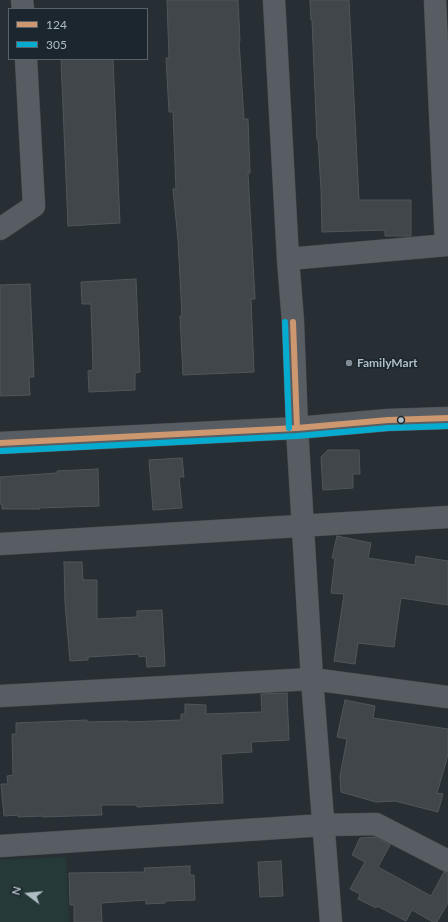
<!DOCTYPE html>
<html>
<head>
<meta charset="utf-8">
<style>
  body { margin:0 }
  #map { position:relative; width:448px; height:922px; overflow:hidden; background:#282f34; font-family:Lato,sans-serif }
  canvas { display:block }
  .legend { position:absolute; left:8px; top:8px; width:140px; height:52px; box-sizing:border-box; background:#1b262e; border:1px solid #57626a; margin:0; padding:5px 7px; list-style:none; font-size:12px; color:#b1bdc5 }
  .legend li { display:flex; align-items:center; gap:8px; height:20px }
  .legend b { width:20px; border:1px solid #57626a }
  .north { position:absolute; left:8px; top:874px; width:40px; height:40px; -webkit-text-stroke:3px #1b262e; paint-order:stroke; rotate:286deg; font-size:11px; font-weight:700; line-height:16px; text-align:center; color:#b1bdc5 }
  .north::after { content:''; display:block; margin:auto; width:14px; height:18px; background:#b1bdc5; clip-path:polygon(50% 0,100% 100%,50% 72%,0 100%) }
</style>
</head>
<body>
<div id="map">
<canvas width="448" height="922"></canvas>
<ul class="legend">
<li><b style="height:5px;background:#cd976f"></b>124</li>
<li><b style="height:5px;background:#06acd0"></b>305</li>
</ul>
<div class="north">N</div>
</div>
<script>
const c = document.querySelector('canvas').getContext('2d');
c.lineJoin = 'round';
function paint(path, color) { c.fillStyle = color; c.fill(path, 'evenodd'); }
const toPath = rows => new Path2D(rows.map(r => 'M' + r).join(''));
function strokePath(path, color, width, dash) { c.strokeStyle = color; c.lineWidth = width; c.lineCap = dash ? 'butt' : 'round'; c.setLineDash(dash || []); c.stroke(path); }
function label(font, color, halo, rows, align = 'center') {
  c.font = font + ' Lato,sans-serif'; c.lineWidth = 3; c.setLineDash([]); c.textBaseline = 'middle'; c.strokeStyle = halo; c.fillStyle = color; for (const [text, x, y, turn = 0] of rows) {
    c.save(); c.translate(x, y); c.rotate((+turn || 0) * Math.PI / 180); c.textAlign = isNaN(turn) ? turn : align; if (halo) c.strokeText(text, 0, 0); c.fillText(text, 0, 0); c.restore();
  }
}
paint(toPath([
  [66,857,69,922,0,922,0,860]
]), '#253a38');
const building = toPath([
  [167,0,238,0,240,41,239,41,244,119,248,119,250,173,248,173,255,299,251,299,254,372,183,375,180,316,182,316,178,240,173,189,176,189,173,112,169,112,166,58,169,58,167,0],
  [310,0,349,0,359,200,411,200,411,236,385,236,385,230,322,232,321,189,318,140,317,140,312,20,311,20,310,0],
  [61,59,113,59,120,223,68,226,61,59],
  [136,279,140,372,135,373,135,390,89,392,88,371,93,370,91,304,82,304,81,282,136,279],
  [30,284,34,377,29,377,30,395,0,396,0,285,30,284],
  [328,450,359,450,360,474,353,474,353,488,323,490,321,457,328,450],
  [182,458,184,477,179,477,182,508,153,510,149,460,182,458],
  [98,469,99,506,39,508,40,509,2,509,2,504,0,504,0,477,57,473,57,471,98,469],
  [337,536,371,543,368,558,415,565,416,556,448,561,448,605,401,598,394,647,358,643,355,664,334,661,344,594,331,593,335,558,332,558,337,536],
  [64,562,82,562,83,580,97,580,97,619,137,617,137,611,162,610,165,666,147,667,146,656,139,657,139,654,88,657,88,660,70,661,65,603,64,562],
  [287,693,289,740,251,742,252,752,221,754,223,803,137,807,137,805,101,805,102,815,43,817,43,816,18,817,18,815,4,816,1,784,8,784,7,776,13,775,12,734,16,734,16,723,87,720,87,722,128,721,128,722,181,720,181,714,185,714,185,704,206,705,206,714,262,712,261,694,287,693],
  [345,700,375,706,373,718,448,729,448,755,437,793,443,794,438,812,395,801,376,802,341,792,340,776,347,739,337,737,345,700],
  [375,837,390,845,378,867,431,896,444,872,448,873,448,903,437,922,433,922,412,910,406,921,377,906,376,908,358,899,360,894,350,889,365,862,352,855,360,838,375,837],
  [281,861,283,896,260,897,258,862,281,861],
  [190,866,190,875,194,875,195,900,165,901,165,903,146,904,146,900,101,903,102,922,74,922,74,905,70,905,69,873,145,872,144,868,190,866]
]);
paint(building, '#40464a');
strokePath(building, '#4f575b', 1);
const minor = toPath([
  [22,0,23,9],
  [274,0,288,259,293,322,297,428,312,679,331,922],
  [435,0,446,245],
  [0,229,34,206,26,59],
  [288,259,448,245],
  [0,443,297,428,388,420,448,418],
  [0,544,448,517],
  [0,696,312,679,448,697],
  [0,846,324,825,376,824,448,861]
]);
strokePath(minor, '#464b4f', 23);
strokePath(minor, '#575d62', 22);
strokePath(toPath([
  [293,322,297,428],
  [0,443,297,428,388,420,448,418]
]), '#cd976f', 6);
strokePath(toPath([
  [285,322,289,428],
  [0,451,297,436,388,428,448,426]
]), '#06acd0', 6);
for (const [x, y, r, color] of [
  [349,363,4,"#818b92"],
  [401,420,3.5,"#b1bdc5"]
]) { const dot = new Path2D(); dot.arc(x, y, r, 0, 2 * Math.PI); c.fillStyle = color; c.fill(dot); strokePath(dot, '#1b262e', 1.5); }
label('bold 12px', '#b1bdc5', '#1b262e', [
  ["FamilyMart",357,363]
], 'left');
</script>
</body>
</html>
